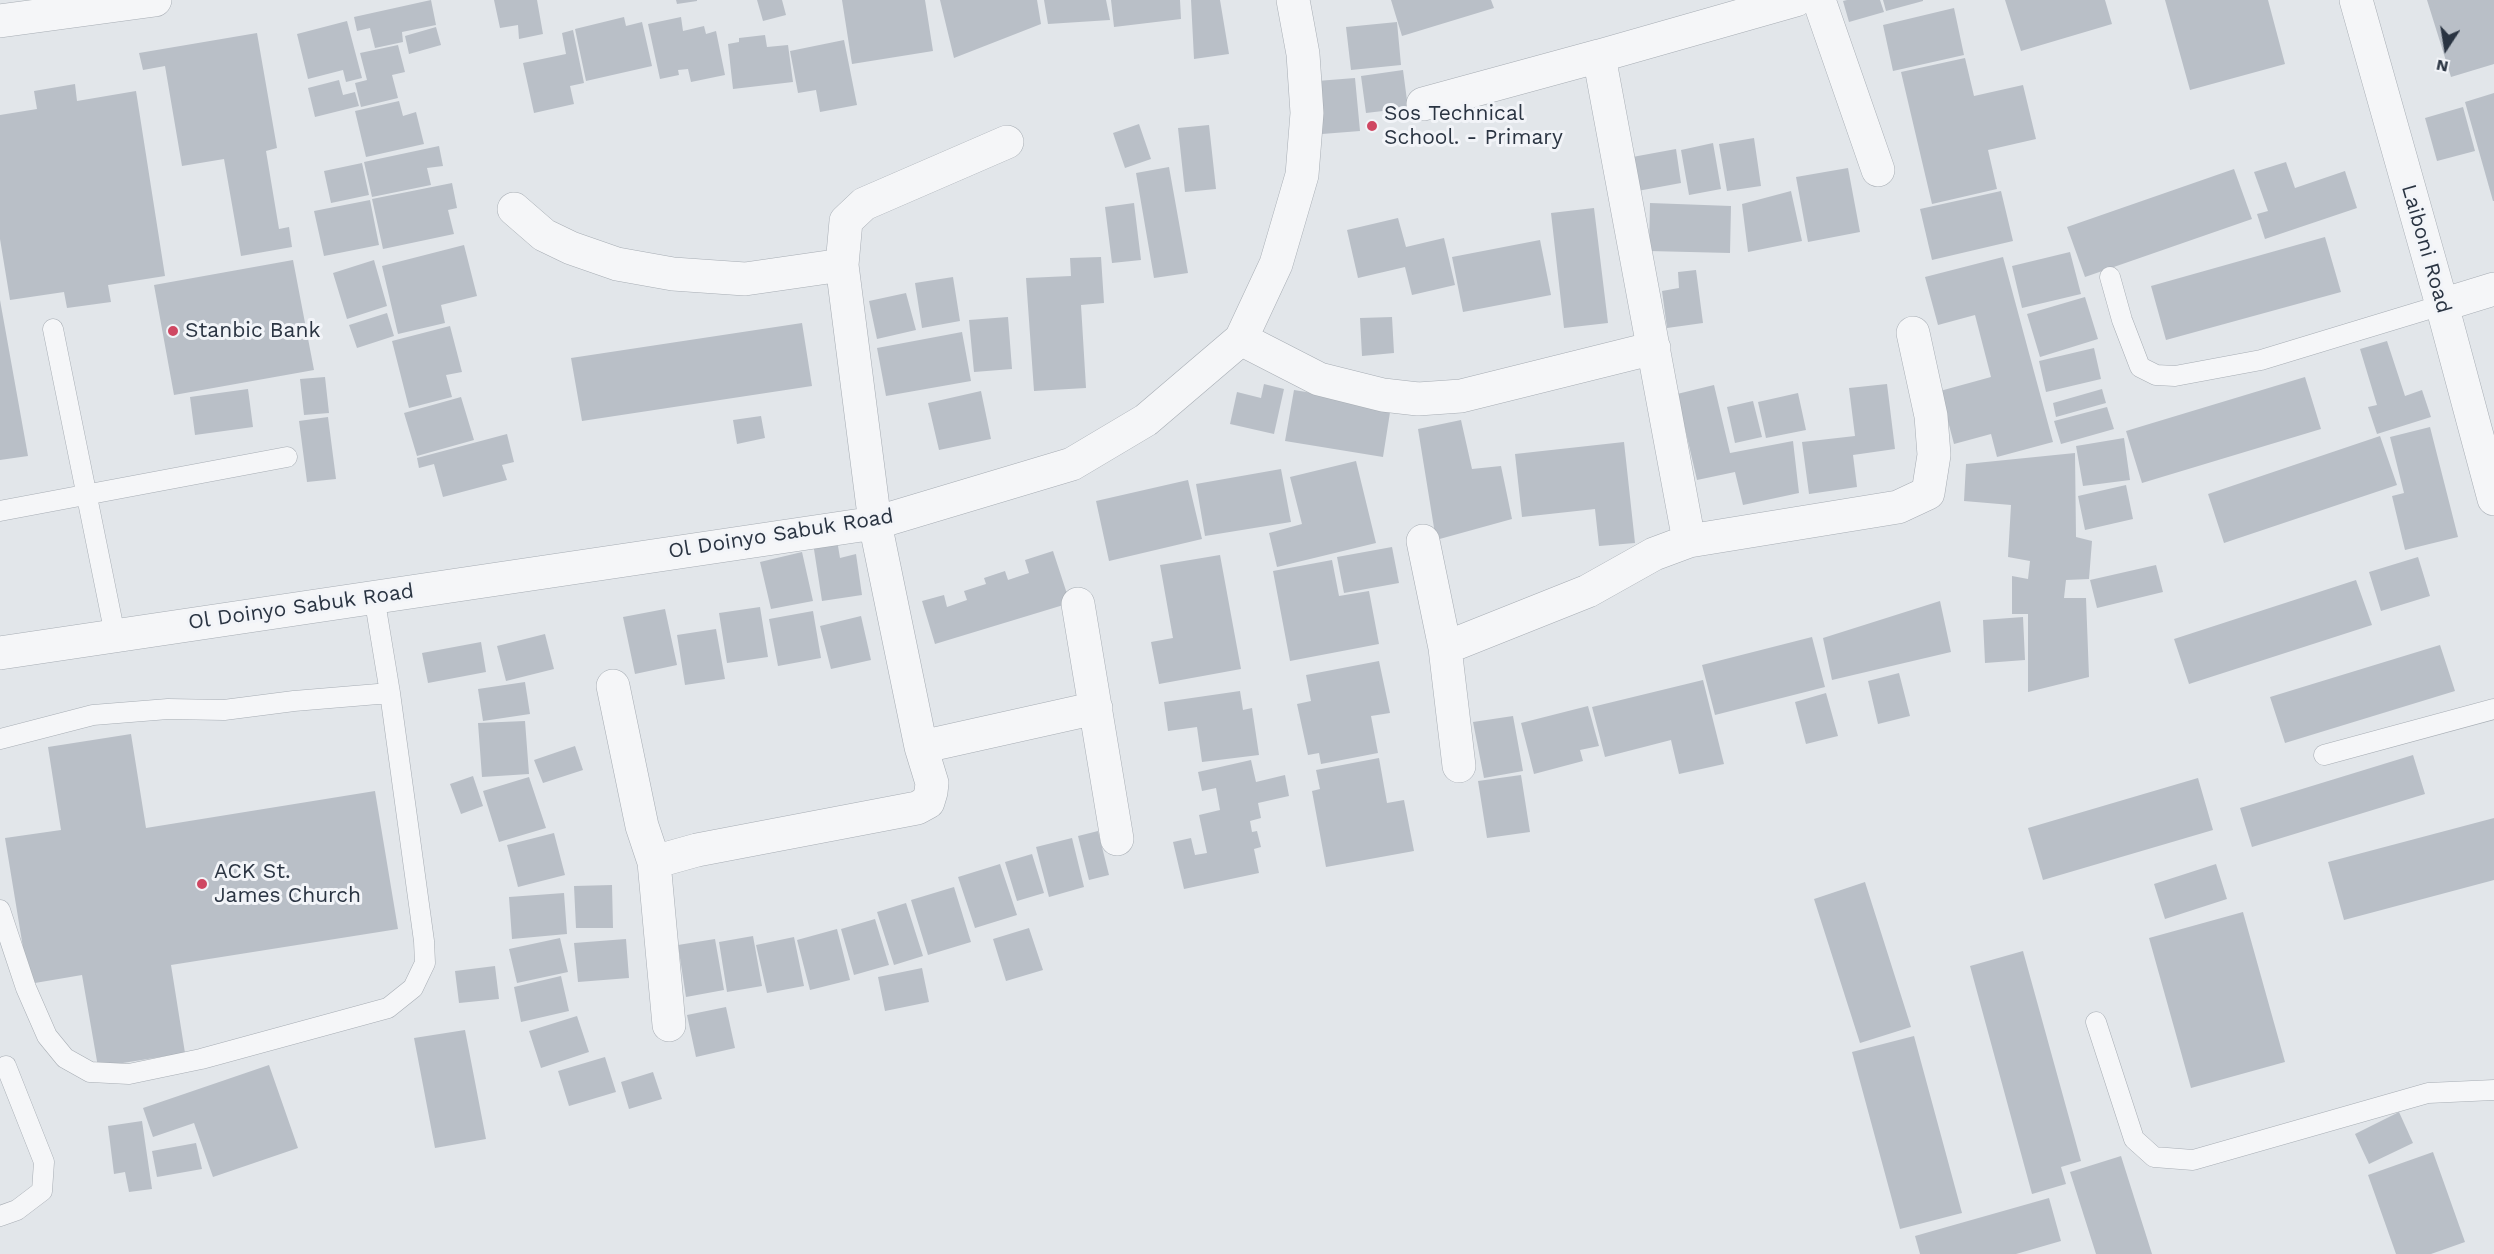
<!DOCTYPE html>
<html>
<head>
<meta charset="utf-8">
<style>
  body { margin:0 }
  #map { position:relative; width:2494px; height:1254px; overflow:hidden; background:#e2e6ea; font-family:"Work Sans",sans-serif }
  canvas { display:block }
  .north { position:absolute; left:2416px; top:18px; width:60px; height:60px; -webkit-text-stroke:4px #f2f4f8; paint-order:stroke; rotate:192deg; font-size:16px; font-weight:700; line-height:24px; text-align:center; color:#2a3442 }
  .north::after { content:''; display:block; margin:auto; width:21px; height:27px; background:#2a3442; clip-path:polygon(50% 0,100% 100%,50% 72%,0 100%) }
</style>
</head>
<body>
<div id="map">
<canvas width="2494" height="1254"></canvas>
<div class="north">N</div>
</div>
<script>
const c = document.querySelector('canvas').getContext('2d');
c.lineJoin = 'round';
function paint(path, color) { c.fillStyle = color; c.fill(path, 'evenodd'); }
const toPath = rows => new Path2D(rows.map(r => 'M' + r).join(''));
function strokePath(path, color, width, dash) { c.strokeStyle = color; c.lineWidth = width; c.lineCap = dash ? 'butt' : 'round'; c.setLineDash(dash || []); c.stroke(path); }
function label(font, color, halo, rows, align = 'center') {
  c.font = font + ' "Work Sans",sans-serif'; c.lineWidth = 6; c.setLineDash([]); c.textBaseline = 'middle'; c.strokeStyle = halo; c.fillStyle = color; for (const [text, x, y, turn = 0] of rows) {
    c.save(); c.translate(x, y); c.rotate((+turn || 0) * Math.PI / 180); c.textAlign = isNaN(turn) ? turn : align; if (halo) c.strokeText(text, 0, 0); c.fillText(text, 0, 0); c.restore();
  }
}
paint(toPath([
  [431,0,436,25,402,32,403,42,375,48,370,28,357,31,354,17],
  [494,0,537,0,543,34,519,39,518,25,500,28],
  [676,0,697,0,697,1,677,4],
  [757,0,782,0,786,15,763,21],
  [842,0,925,0,933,51,852,64],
  [940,0,1037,0,1041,24,954,58],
  [1044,0,1106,0,1110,20,1048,24],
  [1111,0,1180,0,1181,19,1114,27],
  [1191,0,1220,0,1229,54,1194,59],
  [1391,0,1491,0,1494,8,1402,36],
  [1847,0,1880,0,1884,12,1849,22,1843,1],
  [1883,0,1923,0,1923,1,1886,11],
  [2005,0,2105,0,2112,24,2021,51],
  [2165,0,2268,0,2285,64,2190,90],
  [2427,0,2494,0,2494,64,2451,77],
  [1954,8,1964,55,1893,71,1883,25],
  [624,17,626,26,642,22,652,66,586,81,575,29],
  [681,17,683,31,704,26,706,34,716,31,725,75,691,82,688,69,678,70,679,75,660,79,648,24],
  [347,21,362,78,346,82,343,70,308,79,297,34],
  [1397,22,1401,65,1351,70,1346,27],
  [436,27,441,45,409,54,405,36],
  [573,30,584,83,570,86,574,104,534,113,523,63,566,54,562,33],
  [257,33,277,148,266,151,279,229,289,227,292,247,241,256,224,159,182,166,165,66,143,70,139,53],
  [765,35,767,47,788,45,793,82,733,89,728,44,739,42,739,38],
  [844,40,857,105,820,112,816,90,798,93,790,51],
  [398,45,405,72,392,75,398,98,361,107,355,83,367,80,360,53],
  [1965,58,1974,96,2023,85,2036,139,1988,150,1997,189,1932,204,1901,72],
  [1403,70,1408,108,1366,113,1361,76],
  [1355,78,1360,131,1322,134,1317,81],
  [339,80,343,95,355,92,359,106,315,117,308,88],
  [75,84,77,101,136,91,165,276,108,285,111,302,67,308,64,292,10,300,0,239,0,115,37,109,34,91],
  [2494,93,2494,201,2493,201,2465,102],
  [399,101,403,116,416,112,424,144,366,157,355,111],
  [2463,107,2475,151,2437,161,2425,118],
  [1139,124,1151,159,1125,168,1113,133],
  [1209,125,1216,189,1185,192,1178,128],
  [1754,138,1761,186,1727,191,1719,144],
  [1713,143,1721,189,1689,195,1681,150],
  [439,146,443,166,427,168,431,185,372,197,364,162],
  [1676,149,1681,183,1632,192,1627,158],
  [2286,162,2295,188,2345,171,2357,208,2265,239,2257,214,2268,211,2254,172],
  [362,163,369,195,331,203,324,171],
  [1169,167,1188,273,1154,278,1136,173],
  [1848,168,1860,232,1808,242,1796,177],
  [2234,169,2252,219,2085,277,2067,227],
  [452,183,457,208,448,210,454,234,383,249,372,199],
  [1791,191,1802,241,1748,252,1742,204],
  [2001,191,2013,241,1932,260,1920,209],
  [370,200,379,245,324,256,314,211],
  [1134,203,1141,260,1112,263,1105,207],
  [1650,203,1731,206,1730,253,1649,251],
  [1594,208,1608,323,1564,328,1551,213],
  [1398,218,1406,247,1444,238,1455,285,1412,295,1405,267,1358,278,1347,230],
  [2325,237,2341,292,2166,340,2151,286],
  [1540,240,1551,295,1463,312,1452,257],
  [464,245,477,296,441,305,445,323,398,334,382,266],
  [2070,252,2081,294,2022,308,2012,266],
  [1101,257,1104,303,1081,305,1086,388,1034,391,1026,278,1071,276,1070,258],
  [2003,257,2053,442,1997,457,1991,434,1954,444,1940,391,1991,377,1975,315,1938,325,1925,277],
  [293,260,314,370,174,395,154,285],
  [374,260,387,306,347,319,333,273],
  [1696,270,1703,323,1667,328,1662,291,1679,288,1678,272],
  [953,277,960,321,922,328,915,283],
  [906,293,916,330,877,339,869,301],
  [2085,297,2098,339,2040,357,2027,314],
  [0,300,28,456,0,460],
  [387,313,394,336,357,348,349,325],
  [1008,317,1012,369,974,372,969,320],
  [1392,317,1394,353,1362,356,1360,318],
  [802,323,812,386,582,421,571,358],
  [450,326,462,372,446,375,452,397,409,408,392,341],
  [962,332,971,381,886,396,877,348],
  [2387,341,2405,396,2422,390,2431,417,2377,434,2368,407,2377,405,2360,349],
  [2094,348,2101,379,2046,392,2039,361],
  [325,377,329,413,304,415,300,379],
  [2305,377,2321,429,2142,483,2126,431],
  [1264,384,1284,389,1274,434,1230,424,1237,392,1261,398],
  [1887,384,1895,449,1853,455,1857,487,1809,494,1802,442,1855,436,1849,388],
  [1714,385,1730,453,1793,441,1799,493,1743,505,1735,472,1697,480,1677,394],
  [248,389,253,427,195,435,190,397],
  [2102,389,2106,403,2056,417,2053,403],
  [1294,390,1391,406,1383,457,1285,441],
  [981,391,991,439,939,450,928,403],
  [1798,393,1806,430,1766,438,1758,402],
  [461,397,474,440,417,456,404,413],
  [1753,401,1762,437,1735,443,1727,407],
  [2107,407,2114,429,2061,444,2054,421],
  [761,416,765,438,737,444,733,420],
  [328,417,336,479,307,482,299,421],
  [1461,420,1472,469,1501,466,1512,519,1436,540,1418,429],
  [2430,427,2458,537,2405,550,2392,496,2404,493,2390,437],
  [507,434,514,462,502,465,507,480,443,497,434,464,419,468,417,458],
  [2380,436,2397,485,2224,543,2208,494],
  [2124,438,2130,480,2083,486,2076,446],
  [1624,442,1635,543,1599,546,1595,509,1522,517,1515,454],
  [2075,453,2076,537,2092,541,2089,579,2066,580,2064,598,2086,598,2089,677,2028,692,2028,614,2012,614,2012,576,2028,579,2030,561,2008,557,2011,505,1964,501,1966,464],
  [1356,461,1376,543,1277,567,1269,533,1302,524,1290,477],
  [1281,469,1291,522,1205,536,1196,484],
  [1188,480,1202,539,1109,561,1096,501],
  [2126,485,2133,519,2085,530,2078,496],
  [837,540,840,558,856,554,862,595,822,601,813,543],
  [1392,547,1399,583,1344,593,1337,557],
  [1053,551,1070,603,935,644,922,601,944,595,947,607,967,600,964,591,986,584,984,578,1005,571,1008,580,1029,573,1025,560],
  [802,552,813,601,771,609,760,562],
  [1220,555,1241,669,1159,684,1151,642,1173,638,1160,565],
  [2418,557,2430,596,2381,611,2369,572],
  [1332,560,1339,596,1369,591,1379,644,1290,661,1273,571],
  [2156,565,2163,592,2097,608,2090,580],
  [2356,580,2372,625,2189,684,2174,639],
  [1940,601,1951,652,1832,680,1823,638],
  [760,607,768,657,727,663,719,613],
  [665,609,677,665,635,674,623,617],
  [813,611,821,658,778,666,769,619],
  [861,616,871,660,831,669,820,626],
  [2023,617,2025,660,1985,663,1983,620],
  [716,629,725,679,685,685,677,635],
  [545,634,554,669,506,681,497,646],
  [1812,637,1825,687,1715,715,1702,665],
  [481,642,486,672,428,683,422,653],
  [2440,645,2455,691,2285,743,2270,697],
  [1379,661,1390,713,1371,716,1378,753,1321,764,1319,753,1308,755,1297,704,1311,701,1306,675],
  [1899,673,1910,716,1878,724,1868,681],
  [1703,680,1724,764,1679,774,1671,740,1605,757,1592,707],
  [525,682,530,714,483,721,478,689],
  [1240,691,1243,710,1252,708,1259,755,1202,762,1197,727,1168,731,1164,702],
  [1826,693,1838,736,1806,744,1795,702],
  [1588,706,1599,746,1580,750,1583,761,1534,774,1521,723],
  [1513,716,1523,771,1484,778,1473,722],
  [525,721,529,774,482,777,478,723],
  [131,734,146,828,375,791,398,929,171,965,185,1053,98,1067,82,975,29,984,5,838,61,830,48,747],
  [575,746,583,770,543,783,534,760],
  [2413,755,2425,794,2252,847,2240,808],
  [1379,758,1387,803,1404,800,1414,851,1326,867,1312,791,1320,789,1316,770],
  [1251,760,1256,782,1285,775,1289,796,1258,803,1261,818,1250,821,1252,832,1257,831,1261,847,1254,849,1259,873,1184,889,1173,842,1191,838,1195,855,1207,853,1199,815,1220,810,1216,788,1202,791,1198,772],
  [1521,775,1530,832,1487,838,1478,781],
  [473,776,483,806,461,814,450,784],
  [529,777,546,828,499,842,483,791],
  [2198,778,2213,830,2043,880,2028,828],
  [2494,818,2494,880,2344,920,2328,862],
  [1098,831,1109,875,1089,880,1078,836],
  [554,833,565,875,518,887,507,845],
  [1072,838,1084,887,1049,897,1036,847],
  [1032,854,1044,893,1017,901,1005,862],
  [1000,864,1017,915,975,928,958,877],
  [2216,864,2227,899,2165,919,2154,884],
  [1865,882,1911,1027,1860,1043,1814,899],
  [612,885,613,928,576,928,574,886],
  [954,887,971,942,928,955,911,900],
  [564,893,567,934,512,939,509,897],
  [906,903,923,956,894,965,877,912],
  [2243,912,2285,1062,2191,1088,2149,938],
  [875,919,889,965,854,975,841,929],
  [1029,928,1043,970,1006,981,993,939],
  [837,929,850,980,810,990,797,940],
  [753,936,762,986,727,992,719,942],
  [794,937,804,986,767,993,756,945],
  [560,938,568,972,517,983,509,949],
  [626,939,629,978,578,982,574,943],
  [715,939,724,990,686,997,678,945],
  [2023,951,2081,1161,2061,1167,2066,1184,2032,1194,1970,966],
  [495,966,499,999,459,1003,455,971],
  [922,968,929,1002,885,1011,878,977],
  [561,976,569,1011,521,1022,514,987],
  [726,1007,735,1048,696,1057,687,1015],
  [577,1016,589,1052,541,1068,529,1031],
  [465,1030,486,1139,435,1148,414,1038],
  [1914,1036,1962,1213,1900,1229,1852,1052],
  [605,1057,616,1092,569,1106,558,1071],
  [269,1065,298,1148,213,1177,194,1123,153,1137,143,1108],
  [653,1072,662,1099,629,1109,621,1082],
  [2399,1112,2413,1143,2369,1164,2355,1134],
  [142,1121,152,1189,129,1192,125,1172,114,1174,108,1126],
  [196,1143,202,1169,157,1177,152,1151],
  [2433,1152,2465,1242,2431,1254,2396,1254,2368,1175],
  [2121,1156,2152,1254,2096,1254,2070,1172],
  [2049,1198,2061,1241,2016,1254,1920,1254,1915,1236]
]), '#b9bfc7');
const lane = toPath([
  [2110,277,2122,320,2140,367,2156,375,2175,376,2261,360,2442,305],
  [53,329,115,635],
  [0,511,287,457],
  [0,739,93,715,168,709,224,710,294,701,390,693],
  [2324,755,2494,709],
  [0,910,26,988,47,1036,65,1058,90,1072,129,1074,201,1059,388,1008,413,988,425,963,424,941,390,693,374,596],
  [2096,1022,2134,1139,2154,1157,2193,1160,2428,1093,2494,1090],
  [0,1216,17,1210,42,1191,44,1162,6,1066]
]);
const street = toPath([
  [1819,0,1878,170],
  [2356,0,2442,305,2494,499],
  [0,21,155,0],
  [1423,104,1599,56],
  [514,209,544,235,571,248,617,264,673,274,745,279,842,265],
  [2442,305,2494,289],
  [1241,339,1319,379,1383,395,1418,399,1461,396,1654,348],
  [1423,541,1445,648,1459,766],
  [1689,541,1599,56,1796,0],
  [1078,604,1117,839],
  [1445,648,1588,591,1654,554,1689,541,1898,507,1928,493,1934,455,1931,416,1913,333],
  [0,653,875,523,1072,464,1146,420,1241,339,1276,264,1302,175,1307,113,1303,54,1293,0],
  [613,686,642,826,654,862,697,850,917,808,928,802,931,792,932,783,921,747,1096,708],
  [921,747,875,523,842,265,846,221,864,204,1007,142],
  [654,862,669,1025]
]);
strokePath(lane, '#a7adb4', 21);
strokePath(street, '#a7adb4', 34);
strokePath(lane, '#f5f6f8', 20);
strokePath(street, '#f5f6f8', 33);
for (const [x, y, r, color] of [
  [1372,126,6,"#cf4762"],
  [173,331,6,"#cf4762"],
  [202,884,6,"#cf4762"]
]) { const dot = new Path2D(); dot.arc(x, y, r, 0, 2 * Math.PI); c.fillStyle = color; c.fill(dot); strokePath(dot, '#f2f4f8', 2); }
label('21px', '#2a3442', '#f2f4f8', [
  ["Sos Technical",1384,114],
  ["School. - Primary",1384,138],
  ["Stanbic Bank",185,331],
  ["ACK St.",214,872],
  ["James Church",214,896]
], 'left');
label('21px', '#2a3442', '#f2f4f8', [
  ["Laiboni Road",2426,249,74],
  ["Ol Doinyo Sabuk Road",781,534,-9],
  ["Ol Doinyo Sabuk Road",301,607,-8]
]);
</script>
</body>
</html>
